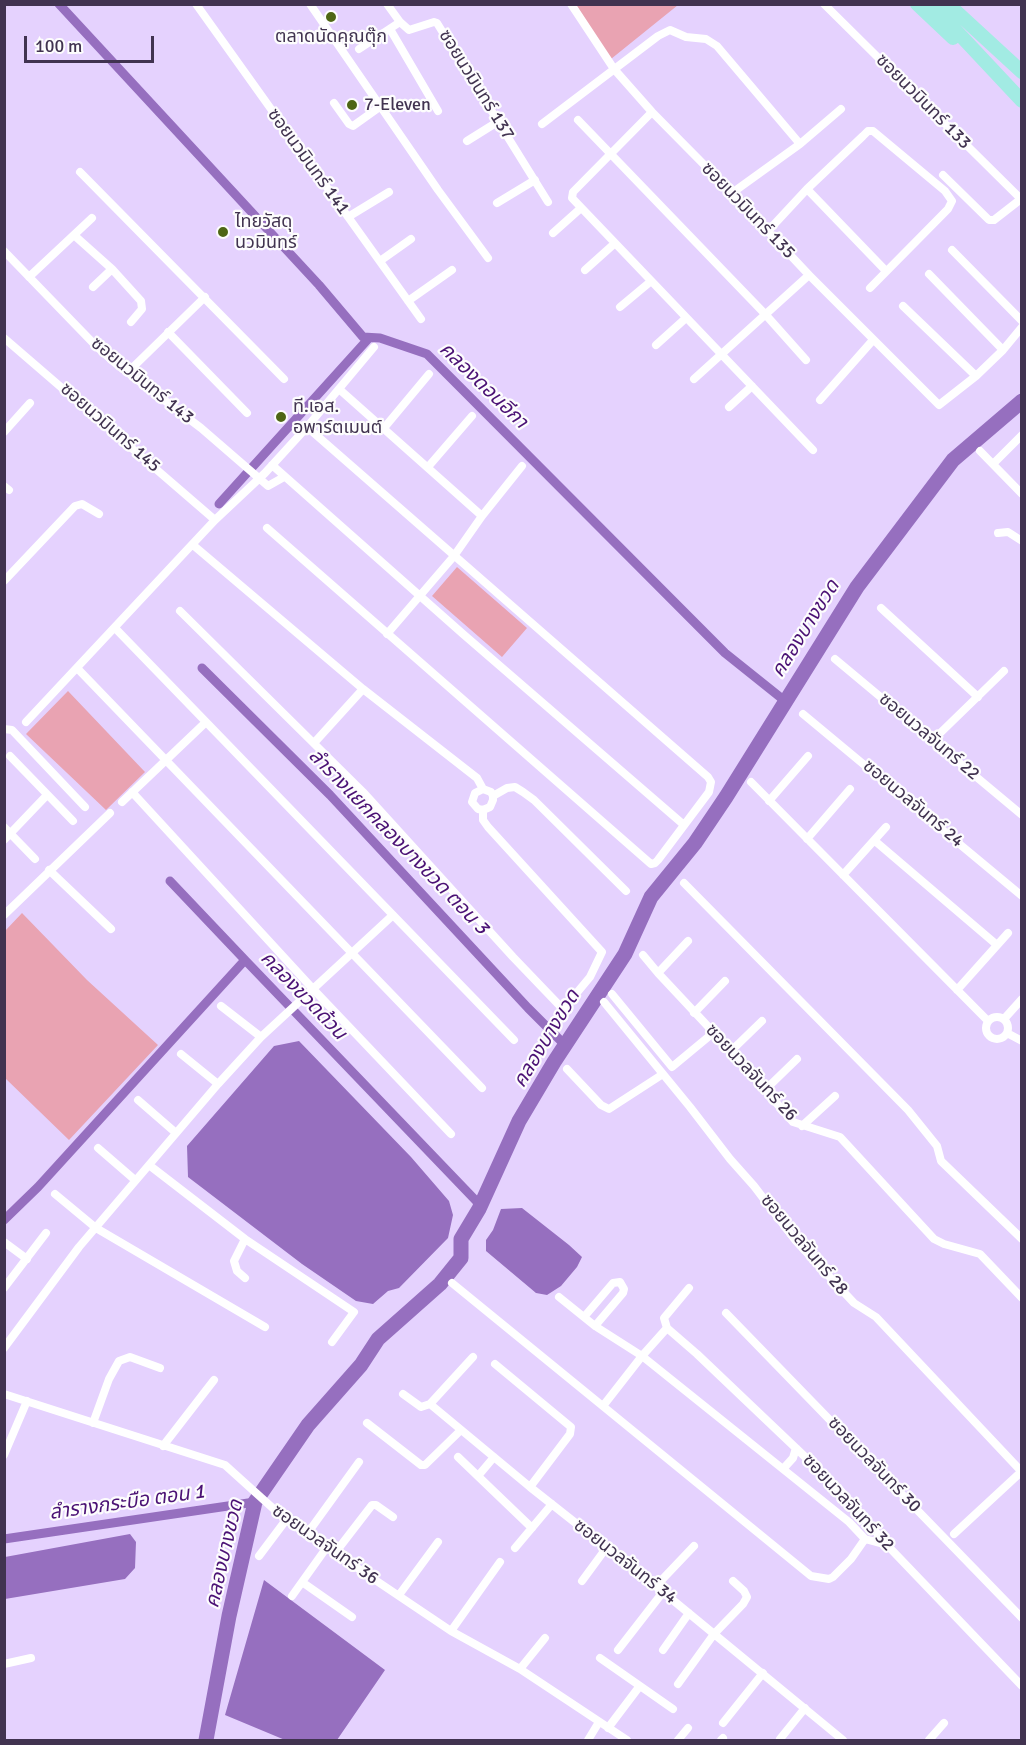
<!DOCTYPE html>
<html>
<head>
<meta charset="utf-8">
<style>
  body { margin:0 }
  #map { position:relative; width:1026px; height:1745px; overflow:hidden; background:#e5d2fe; font-family:Signika,sans-serif }
  canvas { display:block }
  .frame { position:absolute; inset:0; border:6px solid #413350; pointer-events:none }
  .scale { position:absolute; left:24px; top:36px; width:130px; height:27px; box-sizing:border-box; border:3px solid #413350; border-top:0; padding-left:8px; font-size:18px; line-height:21px; white-space:nowrap; color:#413350; -webkit-text-stroke:4px #fdfdfd; paint-order:stroke }
</style>
</head>
<body>
<div id="map">
<canvas width="1026" height="1745"></canvas>
<div class="frame"></div>
<div class="scale">100 m</div>
</div>
<script>
const c = document.querySelector('canvas').getContext('2d');
c.lineJoin = 'round';
function paint(path, color) { c.fillStyle = color; c.fill(path, 'evenodd'); }
const toPath = rows => new Path2D(rows.map(r => 'M' + r).join(''));
function strokePath(path, color, width, dash) { c.strokeStyle = color; c.lineWidth = width; c.lineCap = dash ? 'butt' : 'round'; c.setLineDash(dash || []); c.stroke(path); }
function label(font, color, halo, rows, align = 'center') {
  c.font = font + ' Signika,"Noto Sans Thai",sans-serif'; c.lineWidth = 4.5; c.setLineDash([]); c.textBaseline = 'middle'; c.strokeStyle = halo; c.fillStyle = color; for (const [text, x, y, turn = 0] of rows) {
    c.save(); c.translate(x, y); c.rotate((+turn || 0) * Math.PI / 180); c.textAlign = isNaN(turn) ? turn : align; if (halo) c.strokeText(text, 0, 0); c.fillText(text, 0, 0); c.restore();
  }
}
paint(toPath([
  [576,5,678,5,611,59],
  [457,567,527,628,502,657,432,596],
  [68,691,145,772,106,810,26,734],
  [22,913,87,980,158,1045,69,1140,5,1078,5,931]
]), '#e9a3b2');
paint(toPath([
  [299,1041,411,1157,449,1201,453,1215,448,1238,399,1288,388,1291,373,1304,356,1301,302,1264,188,1177,187,1146,274,1046],
  [522,1208,569,1245,582,1257,577,1267,561,1286,547,1295,536,1293,486,1251,486,1240,493,1230,501,1209],
  [130,1534,136,1542,135,1568,125,1579,5,1599,5,1557],
  [264,1580,385,1670,337,1740,285,1740,225,1715]
]), '#966fbf');
strokePath(toPath([
  [59,4,319,285,363,337,380,338,427,354,725,653,785,701],
  [219,504,369,338],
  [202,668,330,795,528,1008,565,1045],
  [170,881,245,960],
  [4,1220,38,1187,245,960,481,1206],
  [4,1539,255,1502]
]), '#966fbf', 9);
strokePath(toPath([
  [206,1740,229,1616,255,1502,308,1425,361,1365,378,1339,440,1284,461,1258,461,1239,479,1209,519,1121,554,1062,625,954,651,897,695,843,726,797,857,587,953,460,1022,401]
]), '#966fbf', 15);
strokePath(toPath([
  [196,4,421,319],
  [310,4,438,190,488,258],
  [387,4,400,22,409,30,434,22,437,23,548,202],
  [571,4,614,69,652,112,732,193,809,275,939,405,976,376,1003,350,1022,327],
  [824,4,1022,200],
  [390,29,438,111],
  [359,49,400,22],
  [334,103,349,124,353,126,381,106],
  [652,112,573,192,572,198,813,450],
  [578,120,765,314,806,360],
  [542,124,658,36,670,30,686,37,706,39,717,46,800,144],
  [467,141,499,121],
  [80,172,284,379],
  [943,175,989,220,994,220,1021,199],
  [807,189,886,271],
  [732,193,800,144,841,109],
  [497,203,535,180],
  [348,217,389,192],
  [768,231,807,189,863,136,868,131,873,131,945,191,952,201,948,209,870,288],
  [553,233,581,208],
  [75,236,112,269,141,301,142,309,131,322],
  [952,250,1022,321],
  [4,251,96,346,114,362,201,428,268,486,284,477],
  [380,261,411,239],
  [585,270,614,244],
  [929,274,1003,350],
  [29,277,92,218],
  [93,287,112,269],
  [408,301,452,270],
  [903,306,976,376],
  [620,307,650,282],
  [168,332,247,413],
  [4,338,215,520],
  [656,345,686,318],
  [128,372,205,297],
  [694,379,809,275],
  [339,389,482,516],
  [820,400,873,340],
  [729,407,752,386],
  [384,428,429,374],
  [4,432,30,403],
  [980,451,1022,494],
  [993,464,1022,435],
  [272,465,463,634,684,825],
  [428,467,472,416],
  [4,486,9,490],
  [267,528,651,864,655,863,658,860,709,792,711,782,708,777,307,427],
  [998,533,1008,532,1022,541],
  [193,545,363,689,477,778,483,789,491,792,493,796,493,800,490,807,483,810,478,809,472,802,475,793,483,789],
  [4,581,75,506,82,504,99,514],
  [881,608,978,697],
  [180,611,363,792,513,957,559,1005,565,1007,590,977,602,952,488,827,483,820,483,810],
  [115,628,514,1040],
  [387,634,454,556,482,516,522,466],
  [835,659,1022,815],
  [77,668,482,1088],
  [803,714,1022,896],
  [26,722,215,520,265,473,307,427,374,347],
  [4,729,12,730,85,807],
  [933,740,1004,671],
  [314,743,363,689],
  [10,756,73,821],
  [751,782,988,1021],
  [132,792,313,989,451,1134],
  [493,796,507,788,515,787,523,792,534,800,626,891],
  [769,801,808,756],
  [122,802,206,722],
  [4,827,35,859],
  [807,839,850,789],
  [4,840,47,795],
  [875,841,997,945],
  [49,870,111,929],
  [843,875,886,827],
  [684,883,908,1110,937,1146,941,1161,1022,1239],
  [4,915,110,813],
  [688,941,658,973,731,1051,793,1122,840,1137,934,1239,944,1244,980,1254,1022,1298],
  [643,955,658,973],
  [957,990,1008,933],
  [612,994,672,1067,713,1033],
  [604,1002,690,1107,730,1159,754,1186,796,1241,854,1303,876,1317,1022,1472],
  [221,1006,261,1037],
  [694,1013,725,981],
  '986 1028a11 11 0 1 1 22 0a11 11 0 1 1-22 0Z',
  [1004,1019,1022,999],
  [1007,1033,1022,1041],
  [731,1051,762,1021],
  [181,1054,218,1084],
  [567,1069,601,1105,609,1109,663,1074],
  [765,1090,797,1059],
  [138,1100,176,1133],
  [802,1126,835,1096],
  [98,1148,135,1180],
  [149,1165,245,1239,354,1312,332,1342],
  [55,1194,96,1228,265,1327],
  [245,1239,234,1261,237,1271,245,1278],
  [4,1242,27,1259],
  [452,1283,811,1576,829,1579,833,1577,851,1559,865,1539,887,1545],
  [4,1288,46,1233],
  [559,1297,595,1326,642,1356,849,1522,865,1539],
  [726,1313,1022,1618],
  [584,1317,613,1283,620,1282,624,1289,623,1293,595,1326],
  [667,1328,697,1354,842,1492,887,1545,1022,1686],
  [4,1348,79,1247,218,1084,261,1037,393,915],
  [495,1364,571,1427,570,1434,530,1487],
  [4,1394,225,1465,286,1520,451,1631,520,1669,627,1740],
  [403,1394,421,1407,430,1404,530,1487,663,1592,843,1740],
  [430,1404,473,1357],
  [603,1406,642,1356,667,1328,664,1318,689,1288],
  [93,1423,109,1379,119,1361,130,1357,160,1368],
  [367,1423,421,1465,425,1465,461,1430],
  [163,1446,214,1380],
  [4,1455,27,1401],
  [458,1457,532,1528],
  [783,1469,793,1458,796,1448],
  [478,1476,494,1457],
  [307,1534,359,1462],
  [954,1534,1021,1472],
  [327,1547,302,1582,352,1617],
  [515,1548,552,1504],
  [335,1553,372,1505,376,1505,393,1517],
  [259,1556,286,1520],
  [582,1581,607,1547],
  [656,1586,694,1546],
  [399,1595,438,1542],
  [292,1596,302,1582],
  [451,1631,500,1562],
  [618,1650,663,1592],
  [663,1650,689,1613],
  [600,1658,673,1709],
  [4,1664,31,1658],
  [520,1669,545,1638],
  [678,1684,714,1634,743,1604,747,1597,744,1591,733,1581],
  [723,1723,763,1673],
  [608,1728,639,1687],
  [780,1739,805,1708],
  [588,1740,599,1722],
  [678,1740,688,1728],
  [721,1740,723,1738],
  [929,1740,944,1723]
]), '#fff', 8);
strokePath(toPath([
  [917,4,953,38],
  [931,4,1022,101],
  [948,4,1022,72]
]), '#a2ebe3', 14);
for (const [x, y, r, color] of [
  [331,17,6,"#4e6615"],
  [352,105,6,"#4e6615"],
  [223,232,6,"#4e6615"],
  [281,417,6,"#4e6615"]
]) { const dot = new Path2D(); dot.arc(x, y, r, 0, 2 * Math.PI); c.fillStyle = color; c.fill(dot); strokePath(dot, '#fdfdfd', 2); }
label('18px', '#413350', '#fdfdfd', [
  ["ตลาดนัดคุณตุ๊ก",331,37,"center"],
  ["7-Eleven",364,105],
  ["ไทยวัสดุ",235,222],
  ["นวมินทร์",235,243],
  ["ที.เอส.",293,407],
  ["อพาร์ตเมนต์",293,428]
], 'left');
label('18px', '#413350', '#fdfdfd', [
  ["ซอยนวมินทร์ 137",476,85,58],
  ["ซอยนวมินทร์ 133",923,102,45],
  ["ซอยนวมินทร์ 141",308,162,54],
  ["ซอยนวมินทร์ 135",748,211,46],
  ["ซอยนวมินทร์ 143",142,381,39],
  ["ซอยนวมินทร์ 145",110,428,41],
  ["ซอยนวลจันทร์ 22",929,737,40],
  ["ซอยนวลจันทร์ 24",913,804,40],
  ["ซอยนวลจันทร์ 26",751,1073,47],
  ["ซอยนวลจันทร์ 28",804,1245,50],
  ["ซอยนวลจันทร์ 30",874,1465,46],
  ["ซอยนวลจันทร์ 32",848,1503,47],
  ["ซอยนวลจันทร์ 36",325,1545,35],
  ["ซอยนวลจันทร์ 34",625,1562,38]
]);
label('italic 20px', '#4b1275', '#fdfdfd', [
  ["คลองดอนอีกา",483,386,44],
  ["คลองบางขวด",806,629,-58],
  ["ลำรางแยกคลองบางขวด ตอน 3",398,842,46],
  ["คลองขวดด้วน",303,996,46],
  ["คลองบางขวด",547,1039,-59],
  ["ลำรางกระบือ ตอน 1",127,1503,-8],
  ["คลองบางขวด",225,1554,-77]
]);
</script>
</body>
</html>
